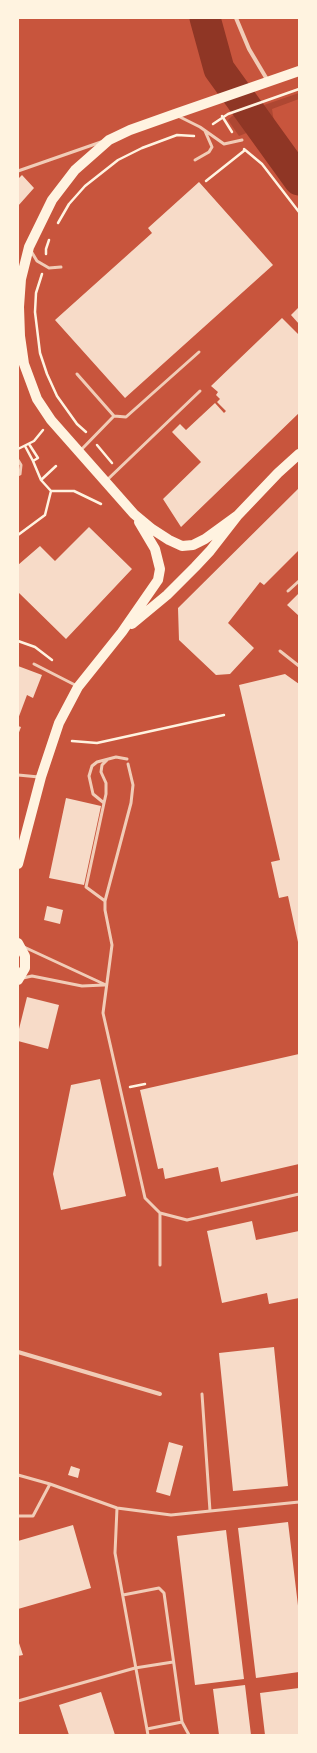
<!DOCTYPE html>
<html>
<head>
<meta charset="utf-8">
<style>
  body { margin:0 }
  #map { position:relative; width:317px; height:1753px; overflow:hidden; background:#c8553d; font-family:"Varela Round",sans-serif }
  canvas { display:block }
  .frame { position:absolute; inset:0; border:19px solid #fff3e0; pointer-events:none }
</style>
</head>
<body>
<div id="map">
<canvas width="317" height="1753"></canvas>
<div class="frame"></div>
</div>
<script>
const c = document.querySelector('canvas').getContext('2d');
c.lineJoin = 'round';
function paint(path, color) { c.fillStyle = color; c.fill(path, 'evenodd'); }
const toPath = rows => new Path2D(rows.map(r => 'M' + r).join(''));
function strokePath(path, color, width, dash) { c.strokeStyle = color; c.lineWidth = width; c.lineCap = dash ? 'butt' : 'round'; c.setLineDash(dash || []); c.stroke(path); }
paint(toPath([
  [299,93,299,99,272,109,274,122,239,136,228,120,232,116]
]), '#ae4732');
strokePath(toPath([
  [205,18,219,69,299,180]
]), '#8f3625', 31);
paint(toPath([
  [22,175,34,188,18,206,18,179],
  [199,182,273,265,125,398,55,320,152,233,148,228],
  [299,307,299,324,291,315],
  [282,318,299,335,299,413,181,527,163,499,201,462,172,432,180,424,186,430,215,403,224,413,226,411,217,402,220,399,216,395,218,392,211,386],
  [299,488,299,550,264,585,260,582,228,623,254,648,230,674,216,675,179,640,178,608],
  [89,527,132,569,66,639,18,592,18,565,40,546,55,561],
  [299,593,299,616,287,605],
  [18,666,42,675,33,698,27,695,18,719],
  [285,674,299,684,298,942,288,896,279,898,271,862,280,860,239,685],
  [18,726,21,727,18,735],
  [66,798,101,806,84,885,49,878],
  [47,906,63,910,60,924,44,920],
  [27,997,59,1005,48,1049,18,1041,18,1033],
  [299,1054,299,1164,221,1182,218,1167,165,1179,163,1168,158,1169,140,1090],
  [100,1079,126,1196,61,1210,53,1174,71,1085],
  [252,1221,256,1240,299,1231,299,1298,269,1304,267,1293,222,1303,207,1231],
  [274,1347,288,1486,233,1491,219,1353],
  [169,1442,183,1446,170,1496,156,1492],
  [71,1466,80,1469,78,1478,68,1475],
  [288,1522,299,1614,299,1672,256,1678,238,1528],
  [73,1525,91,1588,18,1609,18,1541],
  [226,1530,244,1679,195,1685,177,1536],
  [18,1640,23,1655,18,1656],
  [245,1685,251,1735,219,1735,213,1689],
  [299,1688,299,1735,265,1735,260,1693],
  [101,1692,115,1735,69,1735,59,1705]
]), '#f7dbc8');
strokePath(toPath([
  [222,116,232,132],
  [213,124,228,114,299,89],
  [244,149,262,164,299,212],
  [206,181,245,150],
  [58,223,69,204,85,186,118,160,142,148,177,135,194,136],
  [46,254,46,249,49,240],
  [42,274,36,293,35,312,40,353,47,374,57,396,77,424,86,432],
  [97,445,112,463],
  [25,446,33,461,38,458,29,444],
  [18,449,34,441,43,430],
  [33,461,41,480,51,491,74,491,101,504],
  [41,480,56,466],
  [18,535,45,515,51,491],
  [18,641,35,647,52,660],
  [72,741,97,743,224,715],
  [130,1087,145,1084]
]), '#fff3e0', 2.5);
strokePath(toPath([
  [178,116,200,127,224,144,242,140],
  [195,160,209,152,212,147,205,131],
  [18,171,101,142],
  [31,251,37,261,49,268,61,267],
  [77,374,114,416,126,417,199,352],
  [80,451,114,416],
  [18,460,21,465,20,474,18,475],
  [107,480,200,391],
  [288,591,299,581],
  [280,651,299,666],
  [34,664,77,686],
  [128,764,133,785,131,803,105,901,105,910,112,945,103,1013,145,1198,160,1213,187,1220,299,1194],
  [18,775,39,777],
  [104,803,106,794,106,783,101,772,102,765,107,760],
  [105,901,86,887,104,803,93,794,89,776,92,766,97,762,116,757,127,759],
  [24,947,106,985],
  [23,978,32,976,82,986,104,985],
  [160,1265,160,1213],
  [202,1394,210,1511],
  [18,1475,50,1484,117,1508,171,1515,299,1502],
  [117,1508,115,1553,148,1735],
  [18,1516,33,1516,50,1484],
  [123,1595,159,1588,164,1593,182,1722,189,1735],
  [18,1701,135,1668,173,1662],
  [147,1729,182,1722]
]), '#f1ccb7', 3);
strokePath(toPath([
  [236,18,249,49,268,81],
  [18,1352,160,1394]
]), '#f1ccb7', 4);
strokePath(toPath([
  [238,515,205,539,193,545,182,546,169,540,152,529,134,514,51,420,37,399,24,364,20,336,19,307,21,279,29,247,52,200,75,170,109,140,130,130,175,114,299,71],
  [132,624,167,595,195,567,210,551,238,515,278,473,299,454],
  [18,864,41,777,59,723,78,687,122,632,158,580,160,569,155,549,139,522],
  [18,943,25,956,25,968,18,980]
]), '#fff3e0', 10);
</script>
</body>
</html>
